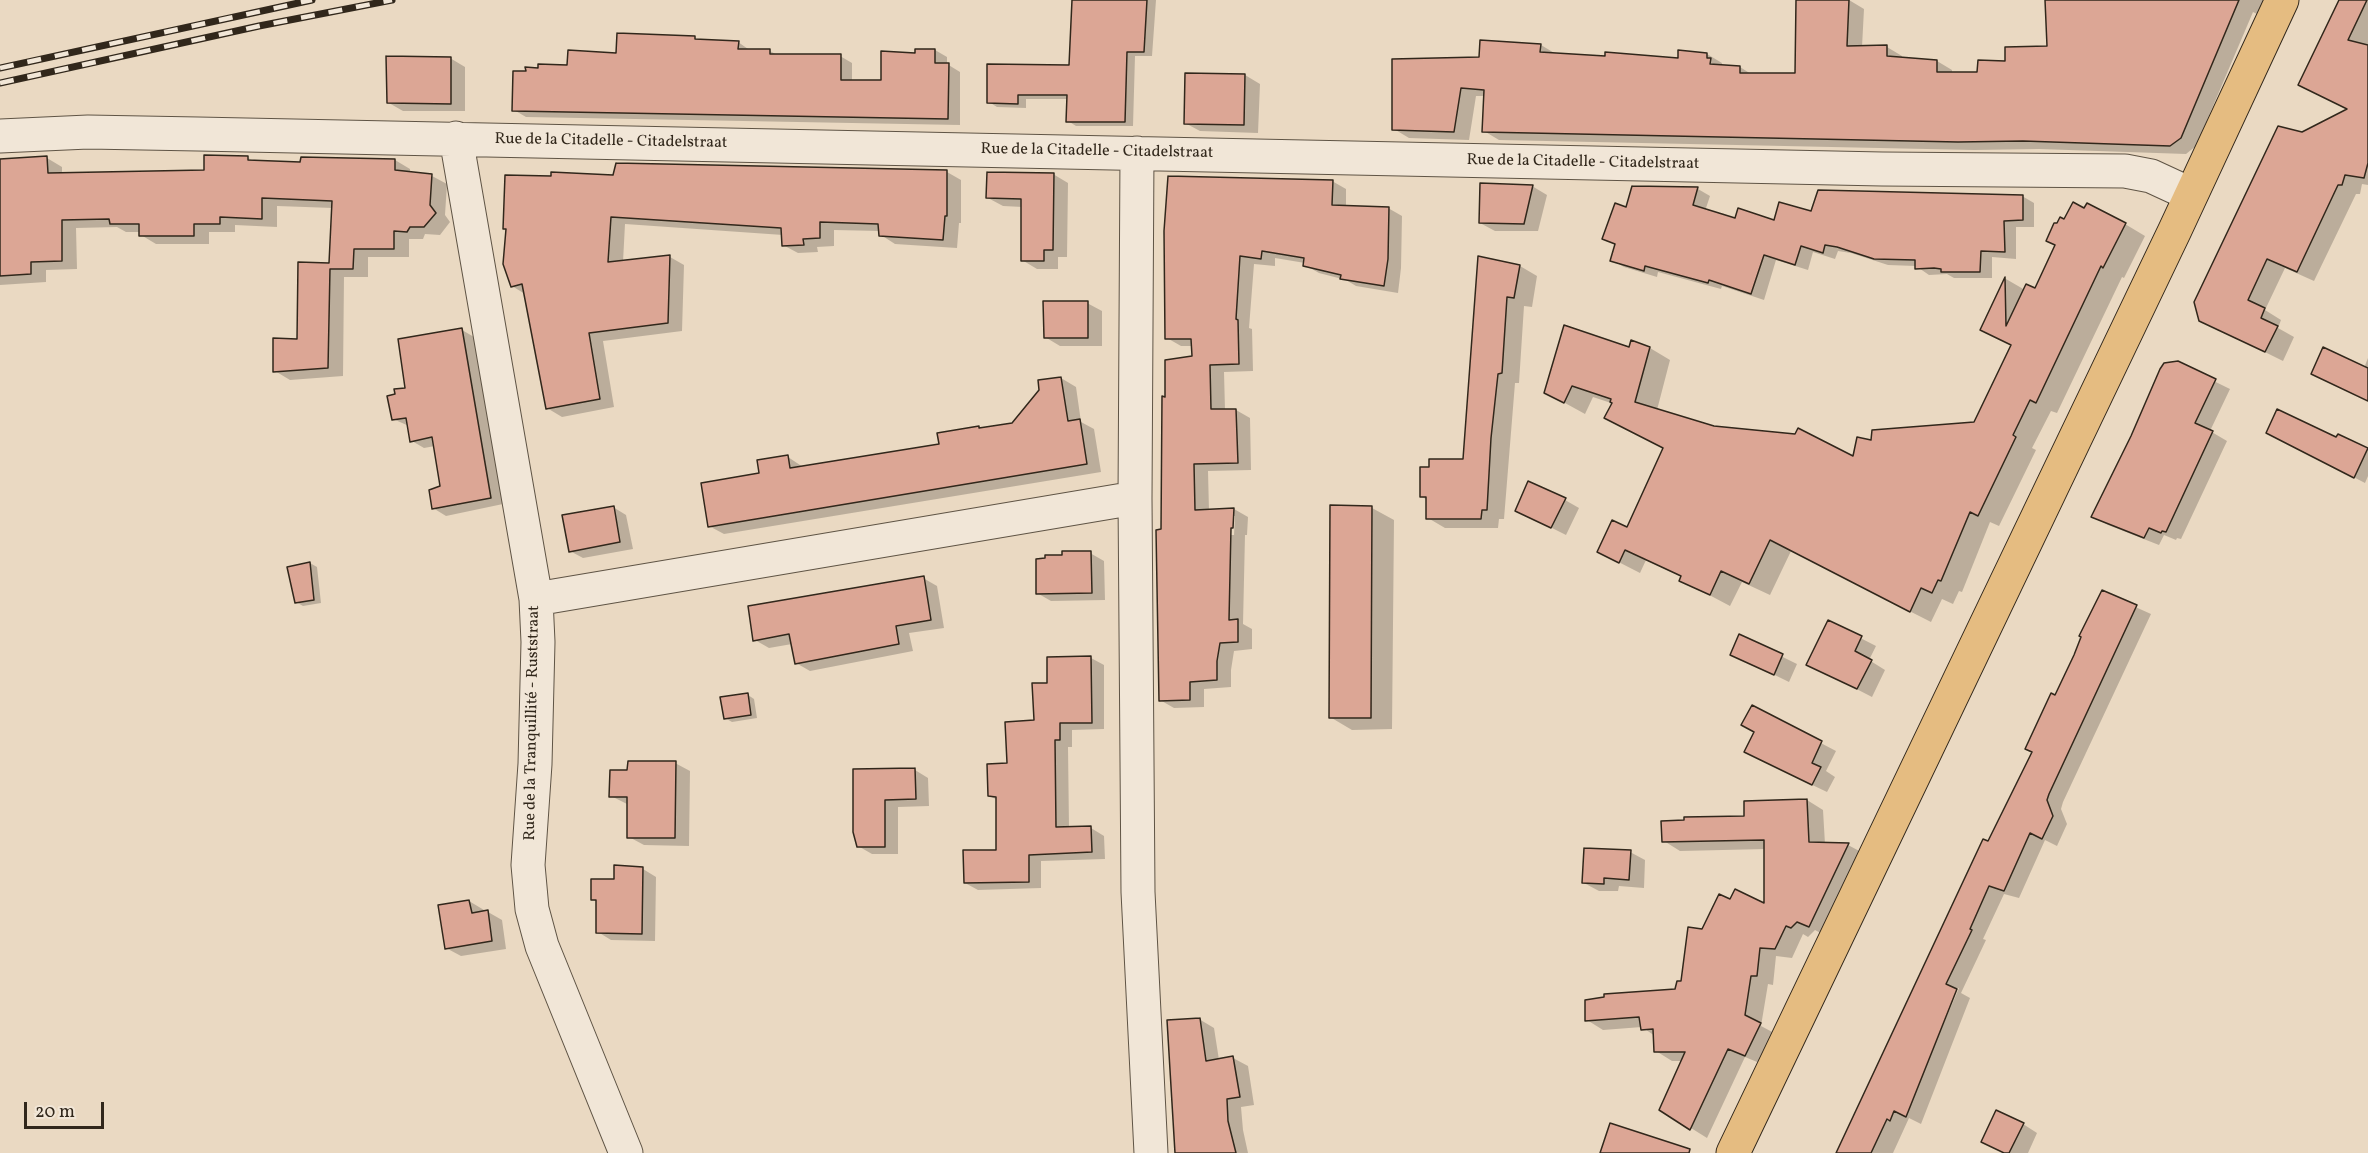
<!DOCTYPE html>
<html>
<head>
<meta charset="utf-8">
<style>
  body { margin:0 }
  #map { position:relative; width:2368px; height:1153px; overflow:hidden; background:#ead9c2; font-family:Vollkorn,serif }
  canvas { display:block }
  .scale { position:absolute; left:24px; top:1102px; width:80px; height:27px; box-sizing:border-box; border:3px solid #31271b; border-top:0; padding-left:8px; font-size:18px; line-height:21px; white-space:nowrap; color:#31271b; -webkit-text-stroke:4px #f1e6d7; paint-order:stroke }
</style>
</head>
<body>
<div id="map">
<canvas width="2368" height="1153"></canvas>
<div class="scale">20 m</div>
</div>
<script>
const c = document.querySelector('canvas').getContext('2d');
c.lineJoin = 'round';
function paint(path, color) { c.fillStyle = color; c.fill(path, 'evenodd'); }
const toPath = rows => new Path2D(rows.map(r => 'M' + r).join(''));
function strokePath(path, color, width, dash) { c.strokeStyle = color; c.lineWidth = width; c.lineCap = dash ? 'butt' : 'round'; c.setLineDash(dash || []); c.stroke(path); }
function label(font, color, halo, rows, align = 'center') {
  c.font = font + ' Vollkorn,serif'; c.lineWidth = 6; c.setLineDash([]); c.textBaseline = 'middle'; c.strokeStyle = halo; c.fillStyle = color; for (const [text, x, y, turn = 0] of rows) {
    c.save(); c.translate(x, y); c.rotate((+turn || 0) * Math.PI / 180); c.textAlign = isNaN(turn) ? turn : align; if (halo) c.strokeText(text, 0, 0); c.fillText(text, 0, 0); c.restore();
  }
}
paint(toPath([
  [1074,0,1156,0,1152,56,1135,56,1133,126,1076,126,1068,121,1069,99,1026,99,1026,108,997,107,989,102,1070,66],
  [1849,0,1864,9,1862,47,1887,47,1902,56,1902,58,1937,61,1952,70,1952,73,1978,73,2049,48,2047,0,2269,0,2261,16,2253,12,2196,146,2186,154,2039,149,1974,150,1499,140,1484,131,1485,96,1476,96,1469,140,1409,138,1394,129,1481,58,1541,45,1556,54,1679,59,1707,54,1722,63,1722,65,1740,67,1751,74,1796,74],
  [2340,0,2368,0,2368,185,2362,184,2360,194,2356,194,2314,281,2285,268,2265,310,2281,320,2278,328,2294,337,2283,361,2200,320,2303,134,2349,110,2300,85],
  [694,38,700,41,738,42,751,51,770,51,779,56,840,56,852,63,852,82,883,81,917,55,935,50,947,57,947,64,960,72,960,125,526,117,514,110,527,72,569,67],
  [450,58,465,67,465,111,403,111,389,103],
  [1187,74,1245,75,1260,84,1258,133,1200,131,1185,123],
  [47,158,62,167,62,174,206,172,248,158,256,162,302,164,395,160,410,169,410,173,432,176,447,184,445,215,450,222,440,235,425,234,423,239,409,239,409,257,368,257,368,277,344,277,343,376,290,380,275,371,298,340,331,265,333,208,277,206,277,227,235,225,235,232,209,232,209,244,156,244,141,235,141,232,126,232,117,227,76,228,77,269,46,270,46,282,0,285,0,161],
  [947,172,961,180,961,223,959,223,957,248,895,244,881,235,880,231,834,230,834,246,817,247,818,252,798,253,783,245,783,235,625,224,623,262,670,257,684,265,682,331,603,341,614,407,562,417,547,408,525,294,512,286,507,230,504,228,614,176],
  [1053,174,1068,183,1067,257,1058,257,1058,269,1037,269,1022,260,1023,207,1003,206,988,198],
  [1332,181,1346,189,1346,207,1388,208,1402,216,1401,268,1398,293,1356,286,1346,280,1319,273,1305,265,1305,263,1275,258,1275,266,1254,264,1249,328,1252,329,1253,371,1224,372,1225,410,1236,410,1250,418,1251,470,1208,471,1209,511,1234,509,1248,517,1247,535,1245,535,1243,624,1252,629,1252,649,1234,651,1231,670,1231,687,1204,689,1204,707,1174,708,1160,700,1166,398,1194,357,1193,346,1181,346,1167,338,1166,231],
  [1232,516,1235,516,1234,535,1231,535],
  [1532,186,1547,195,1538,231,1495,231,1480,223],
  [1633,188,1698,189,1710,196,1705,211,1736,220,1775,222,1812,213,2022,196,2034,203,2034,227,2016,227,2016,259,1992,257,1992,278,1954,278,1947,274,1929,275,1916,266,1888,265,1851,253,1838,251,1835,259,1813,252,1808,270,1776,260,1764,300,1722,286,1721,289,1658,272,1657,277,1624,267,1612,260,1616,245,1604,239,1626,209],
  [2125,224,2145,236,2124,278,2122,277,2057,413,2051,411,2032,448,2036,450,1999,526,1990,522,1962,592,1959,591,1953,604,1942,599,1931,622,1791,551,1770,595,1742,582,1730,606,1681,580,1682,577,1646,560,1640,573,1599,552,1628,529,1665,449,1606,418,1614,404,1593,397,1585,414,1545,392,1630,349,1632,342,1650,348,1670,360,1657,410,1713,427,1854,458,1873,442,1975,424,2012,346,1982,330,2006,279,2025,290,2036,290],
  [1480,258,1520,266,1537,276,1532,307,1524,306,1519,383,1515,383,1504,519,1499,519,1498,528,1445,528,1428,518,1427,500,1421,496,1464,460],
  [1087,303,1102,311,1102,346,1060,346,1045,337],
  [462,330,474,337,503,504,446,516,433,508,441,487,435,446,424,448,412,441,409,426,393,419,406,389],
  [2368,358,2368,400,2364,368],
  [2177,363,2230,389,2210,431,2227,441,2181,539,2177,538,2176,540,2164,535,2159,545,2108,525,2093,517],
  [1061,378,1076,387,1081,422,1094,429,1101,472,724,534,709,526,761,474,788,457,803,467,941,445,979,427,983,429,1013,425],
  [2339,436,2368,450,2368,476,2365,483,2278,438,2337,439],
  [1565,500,1579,508,1566,535,1532,518],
  [613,507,626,515,633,549,583,558,570,551],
  [1331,507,1372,508,1394,520,1392,729,1352,730,1330,717],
  [1090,553,1104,561,1105,600,1051,601,1037,593],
  [310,563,317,567,321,603,303,606,296,602],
  [923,578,937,586,944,628,909,633,913,651,810,671,796,663,792,644,769,648,755,640],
  [2102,592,2151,614,2063,802,2061,809,2067,824,2057,846,2045,840,2019,898,2004,894,1983,939,1986,940,1961,993,1970,998,1921,1124,1909,1118,1893,1153,1838,1153,2033,752],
  [1955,988,1959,988,1940,1032,1937,1031],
  [1829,622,1876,646,1869,660,1885,670,1872,697,1808,664],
  [1740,636,1797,664,1789,682,1732,654],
  [1091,658,1104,665,1104,729,1072,730,1072,747,1068,747,1069,828,1091,828,1104,836,1105,859,1041,861,1041,888,978,890,965,883,998,851,998,800,989,796,1035,721,1049,685],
  [748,695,754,699,757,718,732,722,725,718],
  [1752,707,1836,751,1826,771,1835,777,1827,792,1760,760],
  [675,763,690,771,689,846,644,845,629,837,629,805,611,796,629,771],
  [915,770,928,778,929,806,898,807,898,854,872,854,858,846,855,771],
  [1807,800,1823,810,1825,844,1848,845,1865,854,1826,936,1815,930,1808,937,1803,934,1792,958,1776,956,1773,985,1768,984,1761,1026,1776,1034,1762,1064,1745,1057,1707,1138,1691,1128,1682,1061,1672,1061,1656,1051,1655,1036,1642,1027,1603,1030,1587,1020,1676,990,1682,983,1703,930,1731,901,1765,905,1766,849,1680,851,1664,841],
  [1630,852,1645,860,1644,888,1619,886,1618,891,1599,891,1584,883],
  [643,869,656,877,655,941,611,940,598,932,598,902,592,899,616,880],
  [469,901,484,910,484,912,488,912,502,920,506,949,461,956,446,948],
  [1199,1019,1214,1028,1219,1060,1233,1058,1248,1066,1254,1105,1241,1107,1243,1130,1248,1153,1176,1153],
  [2023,1124,2037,1133,2028,1153,2004,1153,1983,1142]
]), '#0003');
const building = toPath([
  [1072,0,1147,0,1144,52,1127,52,1125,122,1066,122,1067,95,1018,95,1018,104,987,103,987,64,1069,65,1072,0],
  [1796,0,1849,0,1847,46,1887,45,1887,56,1937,60,1937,72,1977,72,1978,60,2005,61,2005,47,2047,46,2045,0,2239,0,2181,138,2170,146,2023,141,1958,142,1482,132,1484,90,1461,88,1454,132,1392,130,1392,59,1479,57,1480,40,1541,44,1540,52,1605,56,1605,52,1678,58,1678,50,1707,53,1707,58,1711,58,1710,64,1740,66,1740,73,1795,73,1796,0],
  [2339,0,2367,0,2348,40,2368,45,2368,163,2364,178,2345,175,2342,185,2338,185,2297,272,2267,259,2248,300,2265,308,2261,318,2278,326,2265,352,2199,321,2194,302,2278,126,2302,132,2347,109,2298,85,2339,0],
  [617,33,695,36,695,39,739,41,738,49,770,49,770,54,841,54,841,80,881,80,881,51,915,53,915,49,935,49,935,63,949,63,948,119,512,111,513,71,526,71,525,67,538,68,538,64,567,65,568,50,616,53,617,33],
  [386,56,451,57,451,104,387,103,386,56],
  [1185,73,1245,74,1244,125,1184,124,1185,73],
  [204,155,248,156,248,160,300,162,301,157,395,159,395,170,432,174,430,205,436,213,424,227,410,227,407,232,394,231,394,249,354,249,353,269,330,269,328,368,273,372,273,338,297,339,298,262,329,263,332,201,262,198,262,219,220,217,220,224,194,224,194,236,139,236,139,224,110,224,109,219,62,220,62,261,31,262,31,274,0,276,0,159,47,156,48,173,204,170,204,155],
  [616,163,947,170,947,216,945,216,943,240,879,236,878,224,820,222,820,238,803,239,804,245,782,246,781,228,611,217,608,262,670,255,668,323,589,333,600,399,546,409,522,284,511,287,503,264,506,229,503,229,505,175,551,176,551,172,613,175,616,163],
  [987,172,1054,173,1053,250,1044,250,1044,261,1021,261,1021,199,986,198,987,172],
  [1168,176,1333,180,1332,205,1389,207,1388,259,1384,286,1340,279,1341,275,1303,266,1304,258,1262,251,1261,259,1240,256,1236,319,1238,320,1239,364,1210,365,1211,409,1236,409,1238,463,1194,464,1195,510,1234,508,1233,528,1231,528,1229,620,1238,619,1238,642,1220,643,1217,661,1217,680,1190,682,1190,700,1159,701,1156,530,1161,529,1162,396,1165,397,1165,360,1192,356,1191,339,1165,339,1164,231,1168,176],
  [1480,183,1533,185,1524,224,1479,223,1480,183],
  [1632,186,1698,187,1693,205,1735,218,1738,208,1774,220,1779,202,1811,211,1818,190,2023,195,2023,220,2004,221,2005,252,1981,251,1980,272,1941,272,1941,269,1934,268,1915,269,1915,260,1874,259,1837,247,1825,245,1823,253,1801,246,1795,265,1764,255,1751,294,1709,280,1708,283,1645,266,1644,271,1610,261,1615,244,1602,239,1615,203,1626,207,1632,186],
  [2073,202,2084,208,2087,203,2126,223,2103,268,2101,266,2036,403,2030,400,2013,435,2016,437,1978,516,1970,512,1941,581,1938,580,1932,593,1921,588,1910,612,1770,540,1749,584,1721,571,1710,595,1679,581,1681,576,1625,550,1619,563,1597,552,1612,520,1627,527,1663,448,1604,418,1612,403,1610,402,1611,399,1572,386,1564,403,1544,393,1564,325,1629,347,1631,340,1650,347,1635,402,1714,426,1795,434,1798,428,1853,456,1857,437,1871,440,1872,430,1974,422,2011,345,1980,330,2005,277,2006,326,2026,284,2035,288,2055,245,2046,241,2054,223,2057,223,2060,217,2064,219,2073,202],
  [1478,256,1520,265,1514,298,1507,297,1502,373,1498,374,1491,438,1487,510,1482,510,1481,519,1426,519,1426,497,1420,497,1420,467,1429,467,1429,459,1463,459,1478,256],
  [1043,301,1088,301,1088,338,1044,338,1043,301],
  [462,328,491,498,432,509,429,490,440,486,432,437,410,442,406,418,392,420,387,396,395,394,394,389,405,388,398,339,462,328],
  [2323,347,2368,368,2368,401,2311,374,2323,347],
  [2178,361,2216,379,2195,423,2213,431,2166,532,2162,531,2161,533,2149,528,2144,538,2091,517,2131,436,2160,369,2164,363,2178,361],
  [1061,377,1068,421,1080,419,1087,464,708,527,701,483,759,473,757,460,788,455,790,468,939,444,937,433,979,426,979,428,1012,423,1039,390,1038,380,1061,377],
  [2277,409,2336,437,2338,434,2368,448,2354,478,2266,433,2277,409],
  [1528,481,1566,498,1551,528,1515,511,1528,481],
  [1330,505,1372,506,1371,718,1329,718,1330,505],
  [614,506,620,542,569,552,562,515,614,506],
  [1062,551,1091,551,1092,593,1036,594,1036,559,1045,558,1045,555,1062,555,1062,551],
  [310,562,314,600,295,603,287,567,310,562],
  [924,576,931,620,896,626,899,644,795,664,789,634,753,641,748,606,924,576],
  [2102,590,2137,605,2049,794,2047,800,2053,816,2042,839,2030,833,2004,891,1989,886,1970,929,1972,930,1946,984,1957,989,1906,1117,1894,1111,1890,1121,1887,1119,1871,1153,1836,1153,1983,839,1988,841,2032,752,2025,749,2051,693,2055,695,2074,655,2081,637,2079,636,2102,590],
  [1828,620,1862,636,1855,651,1872,660,1857,689,1806,665,1828,620],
  [1739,634,1783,654,1774,675,1730,655,1739,634],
  [1091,656,1092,723,1060,723,1060,740,1055,740,1056,827,1091,826,1092,852,1029,855,1029,882,964,883,963,850,996,850,996,797,988,796,987,764,1007,763,1005,722,1034,720,1032,683,1047,683,1047,657,1091,656],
  [748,693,751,715,724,719,720,697,748,693],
  [1752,705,1822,741,1812,763,1821,767,1812,785,1744,752,1754,732,1741,725,1752,705],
  [628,761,676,761,675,838,627,838,627,797,609,797,610,770,627,770,628,761],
  [915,768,916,799,885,800,885,847,857,847,853,832,853,769,915,768],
  [1807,799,1809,842,1849,843,1809,927,1797,922,1791,928,1786,926,1775,949,1760,948,1757,976,1751,976,1745,1015,1761,1023,1745,1056,1728,1049,1690,1130,1659,1110,1685,1052,1654,1052,1653,1029,1641,1030,1639,1017,1585,1021,1585,1000,1604,997,1604,994,1675,989,1677,981,1681,981,1688,927,1702,929,1719,894,1730,899,1735,889,1764,903,1764,840,1662,842,1661,821,1684,820,1684,817,1744,816,1744,801,1807,799],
  [1584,848,1631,850,1629,880,1604,878,1604,884,1582,883,1584,848],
  [614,865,643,867,642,934,596,933,596,900,591,900,591,879,614,879,614,865],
  [469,900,472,913,488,910,492,941,445,949,438,905,469,900],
  [1200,1018,1206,1061,1233,1056,1240,1097,1227,1099,1228,1121,1236,1153,1175,1153,1167,1020,1200,1018],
  [1996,1110,2024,1123,2009,1153,2004,1153,1981,1142,1996,1110],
  [1610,1123,1690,1149,1689,1153,1600,1153,1610,1123]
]);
paint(building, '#dca695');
strokePath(building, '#31271b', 1.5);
const minor = toPath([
  [0,136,88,132,198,134,1882,169,2125,171,2151,176,2190,194],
  [456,138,536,599,538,642,535,764,528,865,532,909,542,946,626,1153],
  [1137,153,1135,498,1138,892,1151,1153],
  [536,599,1135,498]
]);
const major = toPath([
  [1733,1153,2175,230,2282,0]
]);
strokePath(minor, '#5f5445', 35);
strokePath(major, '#31271b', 35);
strokePath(minor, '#f1e6d7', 33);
strokePath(major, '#e5bc81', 33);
const rail = toPath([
  [0,68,312,0],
  [0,83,259,26,392,0]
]);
strokePath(rail, '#31271b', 7);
strokePath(rail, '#f1e6d7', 4.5, [14]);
label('16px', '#31271b', '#f1e6d7', [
  ["Rue de la Citadelle - Citadelstraat",611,142,1],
  ["Rue de la Citadelle - Citadelstraat",1097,152,1],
  ["Rue de la Citadelle - Citadelstraat",1583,163,1],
  ["Rue de la Tranquillité - Ruststraat",533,723,-89]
]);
</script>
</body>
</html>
